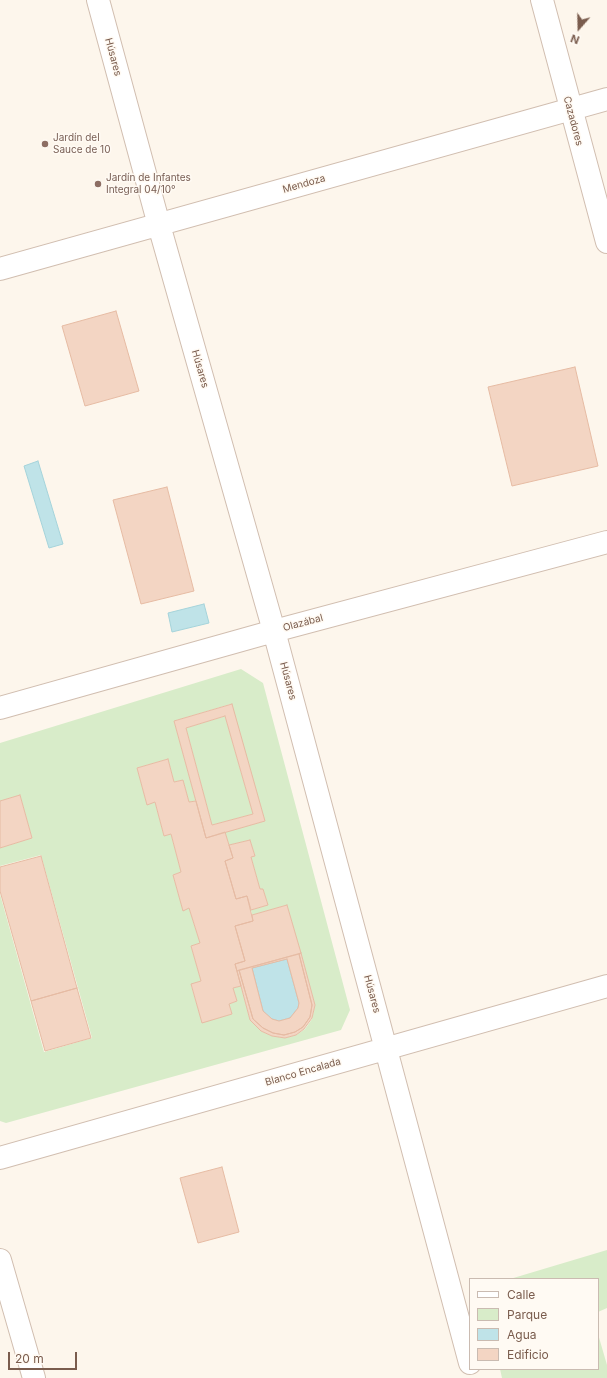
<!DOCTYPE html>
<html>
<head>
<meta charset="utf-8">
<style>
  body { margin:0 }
  #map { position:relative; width:607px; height:1378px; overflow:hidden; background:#fdf6ec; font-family:Inter,sans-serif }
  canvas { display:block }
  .legend { position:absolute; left:469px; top:1278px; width:130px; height:92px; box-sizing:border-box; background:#fffaf3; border:1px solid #cabbb1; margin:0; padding:5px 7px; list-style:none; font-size:12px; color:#7a5c4d }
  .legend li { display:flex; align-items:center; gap:8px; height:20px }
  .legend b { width:20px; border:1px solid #cabbb1 }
  .north { position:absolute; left:559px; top:8px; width:40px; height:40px; -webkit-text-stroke:3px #fffaf3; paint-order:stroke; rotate:200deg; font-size:11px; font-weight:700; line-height:16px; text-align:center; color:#7a5c4d }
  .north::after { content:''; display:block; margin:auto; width:14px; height:18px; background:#7a5c4d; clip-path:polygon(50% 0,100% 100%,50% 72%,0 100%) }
  .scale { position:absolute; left:8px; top:1352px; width:69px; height:18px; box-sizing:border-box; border:2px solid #7a5c4d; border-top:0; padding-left:5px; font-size:12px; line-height:14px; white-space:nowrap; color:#7a5c4d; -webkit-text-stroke:3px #fffaf3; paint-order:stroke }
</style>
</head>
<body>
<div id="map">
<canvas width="607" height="1378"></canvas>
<ul class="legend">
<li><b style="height:5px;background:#fff"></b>Calle</li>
<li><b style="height:11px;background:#d8ecc9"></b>Parque</li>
<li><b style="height:11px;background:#bfe3e8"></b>Agua</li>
<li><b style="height:11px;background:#f3d5c3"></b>Edificio</li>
</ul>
<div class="north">N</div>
<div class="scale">20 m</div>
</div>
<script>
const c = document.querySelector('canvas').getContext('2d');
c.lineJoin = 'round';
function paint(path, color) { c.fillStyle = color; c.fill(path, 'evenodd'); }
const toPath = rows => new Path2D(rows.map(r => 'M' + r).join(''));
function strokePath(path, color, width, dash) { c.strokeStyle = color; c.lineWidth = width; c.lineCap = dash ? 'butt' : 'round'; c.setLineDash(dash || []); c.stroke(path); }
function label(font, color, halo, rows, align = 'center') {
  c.font = font + ' Inter,sans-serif'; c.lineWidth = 3; c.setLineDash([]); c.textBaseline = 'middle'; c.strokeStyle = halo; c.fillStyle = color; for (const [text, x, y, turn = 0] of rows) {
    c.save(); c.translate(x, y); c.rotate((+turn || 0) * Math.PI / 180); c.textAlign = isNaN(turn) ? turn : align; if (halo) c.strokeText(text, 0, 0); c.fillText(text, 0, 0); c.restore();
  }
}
paint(toPath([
  [241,669,263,683,350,1010,341,1030,6,1123,0,1121,0,894,44,1052,92,1038,41,855,0,866,0,848,32,838,20,795,0,801,0,743],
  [231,704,265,821,225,832,229,845,250,840,255,856,251,857,260,889,263,889,268,905,251,910,252,915,287,905,315,1005,312,1019,305,1029,296,1035,285,1038,272,1036,261,1031,250,1020,241,986,233,988,237,1001,229,1004,232,1014,202,1022,191,985,201,981,191,946,200,943,189,908,183,910,173,875,181,872,171,834,164,836,155,802,147,804,137,768,168,759,174,782,183,780,189,802,196,801,174,721],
  [225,716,253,814,212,825,186,728],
  [607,1250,607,1308,598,1312,598,1279,510,1279],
  [598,1334,607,1365,607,1378,502,1378,500,1369,598,1369]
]), '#d8ecc9');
const water = toPath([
  [38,461,63,544,49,548,24,466,38,461],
  [204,604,209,623,172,632,168,613,204,604],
  [287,959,299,1003,298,1008,290,1018,279,1021,272,1019,263,1011,252,968,287,959]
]);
paint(water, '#bfe3e8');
strokePath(water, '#a5d3da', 1);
const building = toPath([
  [116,311,139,391,85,406,62,326,116,311],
  [575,367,598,466,512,486,488,387,575,367],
  [167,487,194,591,141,604,113,500,167,487],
  [232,704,265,821,206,838,174,721,232,704],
  [225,716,253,814,212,825,186,728,225,716],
  [168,759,174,782,183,780,189,802,196,801,206,838,225,832,233,858,225,861,236,899,247,896,253,921,235,926,245,961,235,964,241,986,233,988,237,1001,229,1004,232,1014,202,1023,191,984,201,981,191,946,200,943,189,908,183,911,173,875,181,872,171,834,164,836,155,802,147,805,137,768,168,759],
  [20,795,32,838,0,848,0,801,20,795],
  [250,840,255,856,251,857,260,889,263,889,268,905,251,910,247,896,236,899,225,861,233,858,229,845,250,840],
  [41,856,77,988,31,1001,0,891,0,867,41,856],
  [287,905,301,953,237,971,235,964,245,961,235,926,253,921,252,915,287,905],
  [301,953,315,1005,312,1018,304,1029,296,1035,285,1038,272,1036,261,1031,250,1020,237,971,239,970,253,1019,263,1028,273,1033,284,1035,295,1032,303,1027,310,1017,312,1005,299,954,301,953],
  [299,954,312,1005,310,1017,303,1027,295,1032,284,1035,273,1033,263,1028,253,1019,239,970,299,954],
  [287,959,299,1003,298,1008,290,1018,279,1021,272,1019,263,1011,252,968,287,959],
  [77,988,91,1038,45,1051,31,1001,77,988],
  [222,1167,239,1232,198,1243,180,1178,222,1167]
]);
paint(building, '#f3d5c3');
strokePath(building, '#e6bba3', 1);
const minor = toPath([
  [98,0,159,225,274,631,470,1363],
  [542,0,607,242],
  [0,269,607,99],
  [0,708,274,631,607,542],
  [0,1158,607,986],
  [0,1260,34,1378]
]);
strokePath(minor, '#d1beb0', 24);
strokePath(minor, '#fff', 22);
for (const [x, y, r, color] of [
  [45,144,4,"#8d6e63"],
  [98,184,4,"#8d6e63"]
]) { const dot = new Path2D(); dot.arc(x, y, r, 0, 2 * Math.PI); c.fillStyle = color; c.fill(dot); strokePath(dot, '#fffaf3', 1.5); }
label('10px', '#7a5c4d', '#fffaf3', [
  ["Húsares",113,57,75],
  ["Cazadores",573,121,75],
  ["Mendoza",304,184,-16],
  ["Húsares",200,369,74],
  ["Olazábal",303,623,-15],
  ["Húsares",288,681,75],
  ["Húsares",372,994,75],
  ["Blanco Encalada",303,1072,-16]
]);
label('10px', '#785e54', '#fffaf3', [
  ["Jardín del",53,138],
  ["Sauce de 10",53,150],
  ["Jardín de Infantes",106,178],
  ["Integral 04/10°",106,190]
], 'left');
</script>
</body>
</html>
